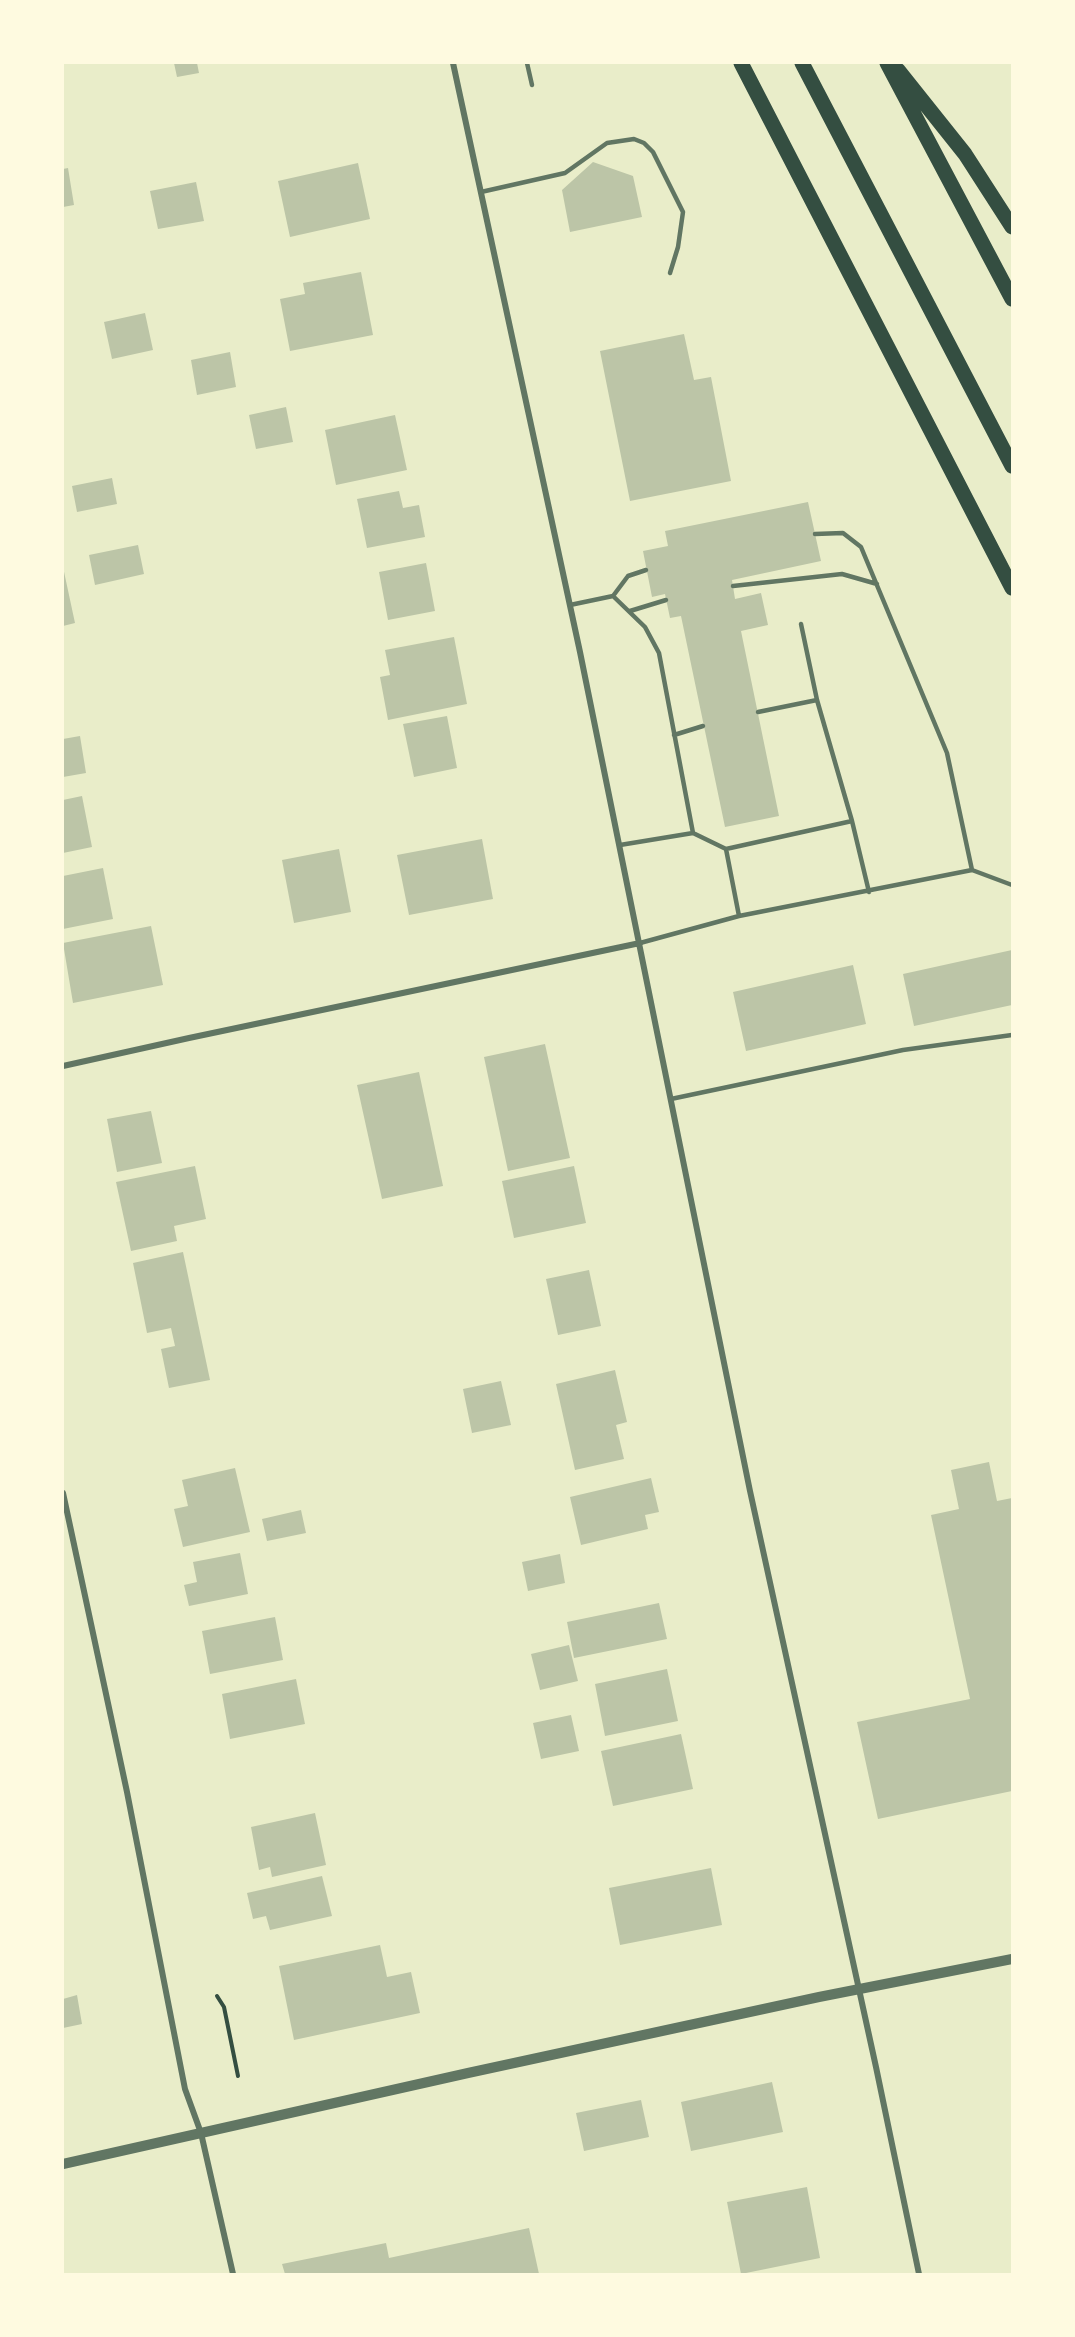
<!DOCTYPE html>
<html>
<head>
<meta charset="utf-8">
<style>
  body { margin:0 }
  #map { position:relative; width:1075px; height:2337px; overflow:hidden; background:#e9edc9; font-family:Barlow,sans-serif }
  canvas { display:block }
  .frame { position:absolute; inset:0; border:64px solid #fefae0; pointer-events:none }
</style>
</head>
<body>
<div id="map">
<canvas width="1075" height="2337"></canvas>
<div class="frame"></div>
</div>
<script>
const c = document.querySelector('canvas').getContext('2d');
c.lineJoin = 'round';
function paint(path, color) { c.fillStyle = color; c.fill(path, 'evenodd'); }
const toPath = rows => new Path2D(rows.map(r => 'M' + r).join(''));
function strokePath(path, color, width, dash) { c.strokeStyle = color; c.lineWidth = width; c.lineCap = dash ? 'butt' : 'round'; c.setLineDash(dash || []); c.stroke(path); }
paint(toPath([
  [174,63,197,63,199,73,177,77],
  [593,162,633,176,642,217,570,232,562,190],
  [358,163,370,219,290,237,278,181],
  [68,168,74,205,63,207,63,169],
  [196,182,204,221,158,229,150,191],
  [361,272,373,335,290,351,280,299,305,294,303,283],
  [145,313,153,350,112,359,104,322],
  [684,334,694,380,711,377,731,481,630,501,600,351],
  [230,352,236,387,197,395,191,360],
  [286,407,293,442,256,449,249,415],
  [395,415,407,470,336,485,325,430],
  [112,478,117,504,77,512,72,486],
  [399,491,403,508,419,505,425,537,367,548,357,499],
  [808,502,821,561,732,580,735,599,761,593,768,625,741,631,779,816,725,827,681,616,670,618,665,594,652,597,643,551,668,546,665,531],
  [138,545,144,574,95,585,89,555],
  [426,563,435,611,388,620,379,572],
  [63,567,75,623,63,626],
  [454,637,467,704,388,720,380,677,390,675,385,650],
  [447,716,457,768,414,777,403,724],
  [80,736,86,773,63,777,63,739],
  [82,796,92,847,63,853,63,800],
  [482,839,493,899,409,915,397,855],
  [339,849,351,912,294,923,282,860],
  [103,868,113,919,63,929,63,876],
  [151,926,163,985,73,1003,63,943],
  [1012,950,1012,1005,914,1026,903,974],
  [853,965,866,1024,746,1051,733,992],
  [545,1044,570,1158,508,1171,484,1057],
  [419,1072,443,1186,382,1199,357,1085],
  [151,1111,162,1163,117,1172,107,1119],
  [195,1166,206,1219,174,1226,177,1241,131,1251,116,1182],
  [574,1166,586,1223,514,1238,502,1181],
  [183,1252,210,1380,169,1388,161,1349,175,1346,171,1328,147,1333,133,1263],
  [589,1270,601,1326,558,1335,546,1279],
  [615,1370,627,1422,616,1425,624,1459,575,1470,556,1384],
  [501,1381,511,1425,472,1433,463,1389],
  [989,1462,997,1501,1012,1498,1012,1791,878,1819,857,1722,970,1699,931,1515,959,1509,951,1470],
  [235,1468,250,1532,183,1547,174,1509,188,1506,182,1480],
  [651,1478,659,1512,645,1515,648,1529,581,1545,570,1497],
  [301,1510,306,1533,267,1541,262,1519],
  [240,1553,248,1594,189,1606,184,1585,197,1582,193,1562],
  [560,1554,565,1583,528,1591,522,1562],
  [659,1603,667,1639,574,1658,567,1622],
  [275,1617,283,1660,210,1674,202,1631],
  [569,1645,578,1681,540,1690,531,1654],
  [667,1669,678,1721,605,1736,595,1684],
  [296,1679,305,1724,230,1739,222,1694],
  [571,1715,579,1751,541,1759,533,1723],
  [681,1734,693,1789,613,1806,601,1751],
  [315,1813,326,1865,272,1877,270,1867,259,1870,251,1827],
  [711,1868,722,1925,620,1945,609,1888],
  [322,1876,332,1916,270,1930,266,1916,253,1919,247,1893],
  [380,1945,387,1977,411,1972,420,2013,294,2040,279,1966],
  [77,1995,82,2024,63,2028,63,1999],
  [772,2082,783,2132,691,2151,681,2102],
  [641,2100,649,2137,584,2151,576,2113],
  [807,2187,820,2258,741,2274,727,2202],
  [529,2228,539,2274,285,2274,282,2264,386,2243,389,2258]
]), '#bcc5a7');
strokePath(toPath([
  [217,1996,224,2007,238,2076]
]), '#344e41', 4);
strokePath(toPath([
  [527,63,532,85],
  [481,192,565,173,607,143,634,139,644,143,653,152,683,212,678,247,670,273],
  [815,534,843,533,861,547,947,753,972,870],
  [733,586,842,574,877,584],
  [613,596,645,627,659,653,693,833,620,845],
  [570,605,613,596,628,576,646,570],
  [630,611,666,600],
  [801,624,817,700,852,821,869,892],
  [758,712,817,700],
  [674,735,703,726],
  [693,833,726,849,852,821],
  [726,849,739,916],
  [640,943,739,916,972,870,1012,885],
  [671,1099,903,1050,1012,1035]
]), '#617663', 4.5);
strokePath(toPath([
  [453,63,580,652,750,1491,876,2067,919,2274],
  [63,1066,189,1038,640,943],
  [63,1493,127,1792,185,2089,201,2133,233,2274]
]), '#617663', 6);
strokePath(toPath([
  [63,2164,468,2073,819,1997,1012,1959]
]), '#617663', 10);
strokePath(toPath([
  [741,63,1012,588],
  [802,63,1012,466],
  [887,63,1012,299],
  [898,70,965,154,1012,227]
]), '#344e41', 15);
</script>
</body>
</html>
